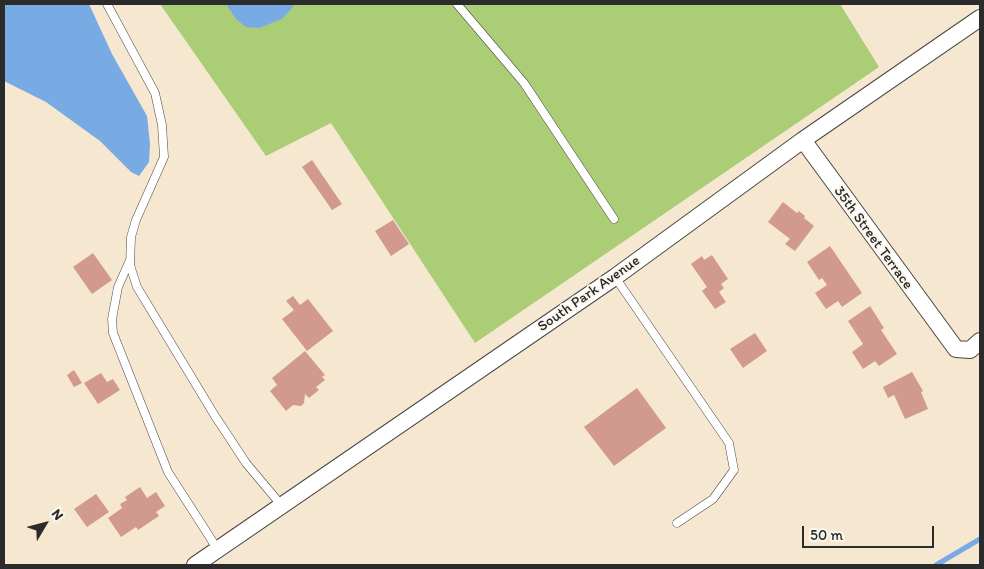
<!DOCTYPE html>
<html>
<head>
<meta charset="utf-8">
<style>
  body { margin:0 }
  #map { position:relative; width:984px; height:569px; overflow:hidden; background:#f6e7d1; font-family:Itim,sans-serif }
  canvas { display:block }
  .frame { position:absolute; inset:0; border:5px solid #2b2b2b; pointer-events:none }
  .north { position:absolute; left:20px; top:499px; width:50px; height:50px; -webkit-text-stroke:4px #fbf7ec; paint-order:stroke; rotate:53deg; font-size:14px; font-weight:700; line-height:20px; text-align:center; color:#2b2b2b }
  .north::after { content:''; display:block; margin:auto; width:18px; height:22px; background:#2b2b2b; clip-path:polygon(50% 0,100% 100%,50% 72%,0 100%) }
  .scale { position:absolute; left:802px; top:526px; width:132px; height:22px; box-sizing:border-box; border:2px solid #2b2b2b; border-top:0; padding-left:6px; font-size:15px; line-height:18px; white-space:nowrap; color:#2b2b2b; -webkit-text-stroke:4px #fbf7ec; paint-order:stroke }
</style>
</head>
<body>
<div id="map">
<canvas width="984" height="569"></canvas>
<div class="frame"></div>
<div class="north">N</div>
<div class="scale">50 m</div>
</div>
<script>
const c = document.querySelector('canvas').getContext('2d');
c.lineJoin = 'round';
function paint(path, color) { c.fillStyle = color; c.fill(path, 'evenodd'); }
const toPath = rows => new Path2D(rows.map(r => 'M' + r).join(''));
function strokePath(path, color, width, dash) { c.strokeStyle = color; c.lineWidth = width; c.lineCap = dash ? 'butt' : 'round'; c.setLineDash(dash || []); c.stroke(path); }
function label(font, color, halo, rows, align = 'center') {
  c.font = font + ' Itim,sans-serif'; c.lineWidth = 4; c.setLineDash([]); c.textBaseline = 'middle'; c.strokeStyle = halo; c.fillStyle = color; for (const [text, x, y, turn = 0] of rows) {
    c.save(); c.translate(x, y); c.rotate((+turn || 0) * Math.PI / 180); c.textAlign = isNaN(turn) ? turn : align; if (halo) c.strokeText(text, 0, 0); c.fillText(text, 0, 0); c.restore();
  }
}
paint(toPath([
  [160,4,840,4,879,67,475,343,331,123,266,156]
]), '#abcd75');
paint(toPath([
  [4,4,89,4,112,54,147,116,150,144,149,162,139,176,131,172,100,141,46,102,4,81],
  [226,4,293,4,293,7,282,19,259,28,246,27,236,19]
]), '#78aae4');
strokePath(toPath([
  [936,565,980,539]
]), '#78aae4', 5);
paint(toPath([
  [312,160,342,204,332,210,302,167],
  [783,202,797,213,799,211,805,216,804,218,814,226,795,251,785,244,790,239,768,222],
  [393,220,409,244,391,256,375,231],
  [830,246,862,293,842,307,838,301,826,309,815,293,827,285,822,278,819,280,807,262],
  [93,253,112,280,92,294,73,267],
  [712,255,728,279,721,284,724,288,719,292,726,302,715,309,702,291,707,287,691,264,702,256,704,260],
  [293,296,300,305,308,299,333,331,307,351,282,319,294,310,286,301],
  [870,306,884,328,881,330,897,354,879,366,875,361,863,369,852,352,863,344,848,321],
  [755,333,767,351,743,368,730,349],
  [305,351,325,375,322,377,325,380,316,387,319,390,309,398,305,394,304,403,301,406,293,405,286,411,270,391,277,385,272,378],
  [74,370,82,383,74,387,67,375],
  [912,372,923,391,921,392,928,409,905,419,894,395,888,398,883,387],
  [101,373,107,382,113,379,120,390,98,404,84,383],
  [637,388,666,428,614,466,584,427],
  [140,487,147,498,156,492,165,506,156,512,159,516,138,530,136,527,121,537,108,518,122,508,120,504,127,500,125,497],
  [96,494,109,512,87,527,74,509]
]), '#d2998e');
const lane = toPath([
  [107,4,155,93,162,125,164,157,136,220,131,237,130,265,137,287,215,416,246,463,282,506],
  [457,4,524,83,614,219],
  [130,260,118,287,112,319,113,333,168,472,218,550],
  [615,277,729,443,734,470,713,499,677,523]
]);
const street = toPath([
  [803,140,956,349,970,350,980,341],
  [195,565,615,277,803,140,980,18]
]);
strokePath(lane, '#494744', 9);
strokePath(street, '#494744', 18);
strokePath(lane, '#fff', 8);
strokePath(street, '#fff', 16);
label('15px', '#2b2b2b', '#fbf7ec', [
  ["35th Street Terrace",873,238,54],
  ["South Park Avenue",589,294,-35]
]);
</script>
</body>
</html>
